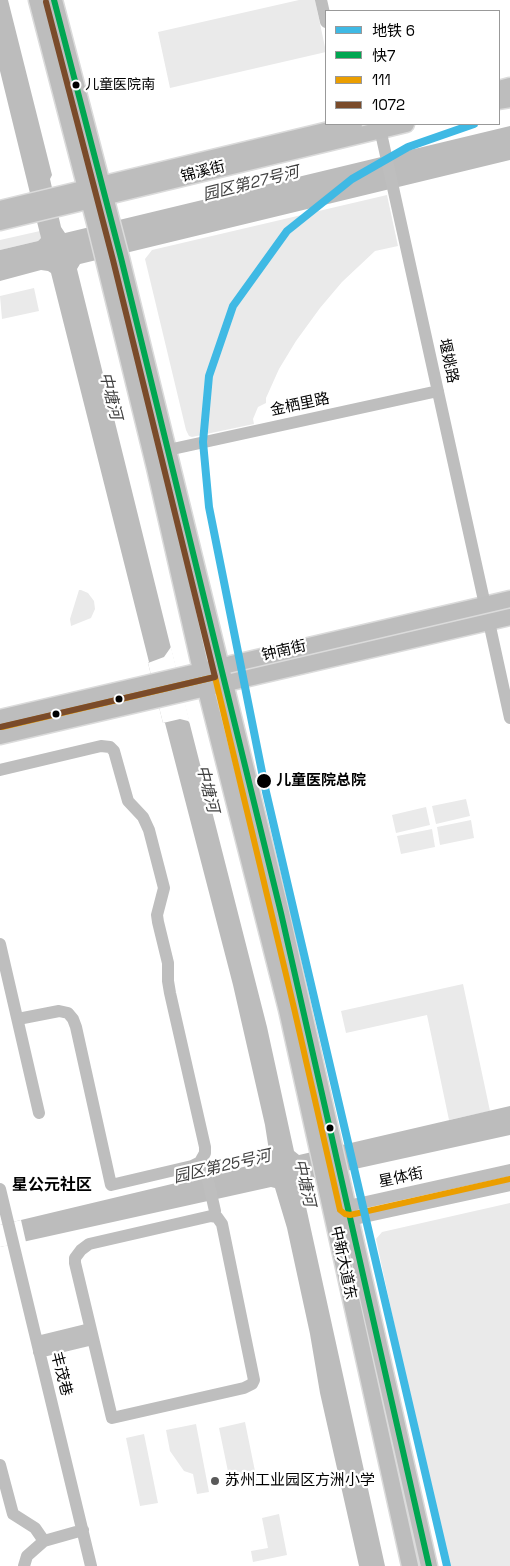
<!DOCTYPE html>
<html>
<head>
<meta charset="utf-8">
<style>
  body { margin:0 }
  #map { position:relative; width:510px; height:1566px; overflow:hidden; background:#fff; font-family:"Space Grotesk","Noto Sans SC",sans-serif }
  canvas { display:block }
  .legend { position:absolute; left:325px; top:10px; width:175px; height:115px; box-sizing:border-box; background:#fff; border:1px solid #999; margin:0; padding:6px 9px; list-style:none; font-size:15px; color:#000 }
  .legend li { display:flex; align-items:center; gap:10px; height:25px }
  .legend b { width:25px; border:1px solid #999 }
</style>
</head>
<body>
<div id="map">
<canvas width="510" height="1566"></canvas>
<ul class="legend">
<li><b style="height:6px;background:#3fb9e4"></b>地铁 6</li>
<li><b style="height:6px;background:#00a651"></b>快7</li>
<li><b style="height:6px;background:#eb9e00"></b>111</li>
<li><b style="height:6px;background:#7a4b2a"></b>1072</li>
</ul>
</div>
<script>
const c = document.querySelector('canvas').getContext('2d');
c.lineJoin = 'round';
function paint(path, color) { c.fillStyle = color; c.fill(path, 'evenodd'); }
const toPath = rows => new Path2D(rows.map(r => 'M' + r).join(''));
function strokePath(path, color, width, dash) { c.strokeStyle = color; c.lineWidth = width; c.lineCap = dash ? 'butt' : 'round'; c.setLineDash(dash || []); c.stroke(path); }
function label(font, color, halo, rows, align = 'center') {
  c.font = font + ' "Space Grotesk","Noto Sans SC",sans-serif'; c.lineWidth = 4.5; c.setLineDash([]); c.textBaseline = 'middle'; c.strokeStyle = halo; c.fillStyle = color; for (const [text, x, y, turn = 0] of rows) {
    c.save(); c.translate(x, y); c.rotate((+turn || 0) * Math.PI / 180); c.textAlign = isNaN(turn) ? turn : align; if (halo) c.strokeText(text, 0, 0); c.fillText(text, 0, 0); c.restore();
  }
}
paint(toPath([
  [299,0,315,0,326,52,170,88,158,32],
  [387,195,398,246,375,251,342,282,320,308,296,341,279,369,266,398,266,403,258,407,253,419,254,424,192,437,189,436,186,430,145,259,152,250],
  [40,231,41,238,38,241,0,250,0,240],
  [34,288,39,311,2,319,0,296],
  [79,590,81,590,88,593,94,601,95,609,91,618,71,626,70,619],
  [466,799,470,816,436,824,432,806],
  [426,807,430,825,396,833,392,815],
  [471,820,474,838,440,845,437,827],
  [432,829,435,847,401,854,397,836],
  [463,984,490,1111,449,1120,427,1015,346,1033,341,1011],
  [510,1203,510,1566,446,1566,376,1239,382,1232],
  [245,1422,257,1481,231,1486,219,1428],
  [196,1424,209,1492,197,1494,193,1474,184,1471,170,1451,166,1430],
  [144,1434,158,1503,140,1506,126,1438],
  [279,1514,287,1555,253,1562,251,1551,268,1548,262,1518]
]), '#eaeaea');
paint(toPath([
  [0,0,8,0,52,175,50,179,61,227,65,233,510,126,510,160,80,264,77,269,188,717,267,1027,294,1151,299,1155,510,1106,510,1135,305,1180,301,1184,385,1566,359,1566,320,1393,310,1334,287,1228,275,1188,271,1187,0,1247,0,1225,264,1162,270,1157,265,1125,233,985,165,723,163,723,148,663,149,662,51,273,48,271,41,270,0,281,0,250,38,241,41,238,0,71]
]), '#bcbcbc');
paint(toPath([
  [171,647,190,723,188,721,180,719,163,723,148,663,164,657],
  [21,1220,26,1242,0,1247,0,1225]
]), '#fff');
const major = toPath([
  [37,0,95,223,155,468,201,670,287,1010,410,1566],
  [54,0,121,258,281,913,429,1566],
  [499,89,510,86],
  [499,101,510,99],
  [0,209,354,124],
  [0,222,406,124],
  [0,718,510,599],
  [0,736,510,617]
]);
strokePath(major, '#dbdbdb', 19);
strokePath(toPath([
  [321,0,326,22],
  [379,124,485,605],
  [168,450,438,391],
  [489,622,510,718],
  [0,770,101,746,110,747,114,751,128,801,143,817,149,830,164,888,157,915,158,922,168,963,168,981,170,993,205,1147,205,1153,200,1162,192,1166,111,1185,76,1027,73,1019,68,1013,59,1011,18,1019],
  [0,944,39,1113],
  [200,1162,205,1167,215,1211,214,1216],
  [0,1189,91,1566],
  [340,1211,348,1206,510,1170],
  [211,1216,217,1217,222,1224,254,1380,252,1384,244,1388,112,1418,75,1263,75,1258,81,1250,89,1244,211,1216],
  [342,1218,350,1220,510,1185],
  [37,1342,90,1329],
  [39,1352,93,1339],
  [0,1465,13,1514,35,1528,44,1541],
  [24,1566,27,1556,44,1541,83,1530]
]), '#bebebe', 12);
strokePath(major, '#bdbdbd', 16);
strokePath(toPath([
  [54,0,121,258,281,913,429,1566]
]), '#00a651', 6);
strokePath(toPath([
  [2,727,215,677,294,1008,340,1210,345,1214,350,1215,510,1179]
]), '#eb9e00', 6);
strokePath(toPath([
  [0,727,215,677,113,260,46,2]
]), '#7a4b2a', 6);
strokePath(toPath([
  [447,1566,266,792,209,507,203,442,209,376,233,306,287,231,352,179,408,147,474,124]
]), '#3fb9e4', 8);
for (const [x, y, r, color] of [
  [76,85,4.5,"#000"],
  [119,699,4.5,"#000"],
  [56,714,4.5,"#000"],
  [264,781,8,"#000"],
  [330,1128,4.5,"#000"],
  [215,1481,5,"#595959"]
]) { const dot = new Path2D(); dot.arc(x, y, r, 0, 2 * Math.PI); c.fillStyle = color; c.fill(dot); strokePath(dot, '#fff', 2); }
label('14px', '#000', '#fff', [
  ["儿童医院南",85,85]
], 'left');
label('15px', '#000', '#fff', [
  ["锦溪街",203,172,-14],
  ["堰姚路",448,361,78],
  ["金栖里路",300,405,-12],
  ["钟南街",284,651,-13],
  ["星体街",401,1178,-12],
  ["中新大道东",343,1263,78],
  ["丰茂巷",61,1374,76]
]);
label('bold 15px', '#000', '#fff', [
  ["儿童医院总院",276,781]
], 'left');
label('15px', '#000', '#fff', [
  ["苏州工业园区方洲小学",225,1481]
], 'left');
label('italic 16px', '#414141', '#fff', [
  ["园区第27号河",251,184,-14],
  ["中塘河",110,396,76],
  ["中塘河",207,789,76],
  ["园区第25号河",222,1167,-13],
  ["中塘河",304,1183,77]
]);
label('bold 16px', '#000', '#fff', [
  ["星公元社区",52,1186]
]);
</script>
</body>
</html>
